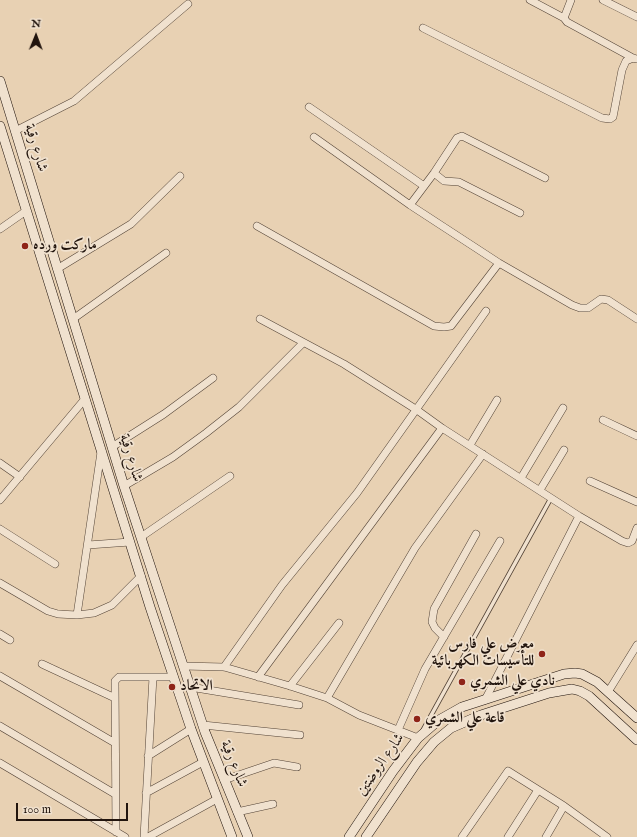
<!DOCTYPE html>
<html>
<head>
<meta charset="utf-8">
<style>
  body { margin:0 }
  #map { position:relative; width:637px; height:837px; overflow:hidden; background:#e8d1b3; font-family:"IM FELL English",serif }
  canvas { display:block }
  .north { position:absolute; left:16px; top:16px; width:40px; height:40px; -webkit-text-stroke:3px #f0e1ce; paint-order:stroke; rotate:1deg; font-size:11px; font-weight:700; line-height:16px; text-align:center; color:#21140d }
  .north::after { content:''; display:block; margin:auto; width:14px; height:18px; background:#21140d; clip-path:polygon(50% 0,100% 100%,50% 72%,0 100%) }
  .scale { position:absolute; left:16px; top:803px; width:112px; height:18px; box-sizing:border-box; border:2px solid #21140d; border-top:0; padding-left:5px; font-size:12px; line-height:14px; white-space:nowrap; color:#21140d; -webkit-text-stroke:3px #f0e1ce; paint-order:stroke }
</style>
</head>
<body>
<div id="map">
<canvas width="637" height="837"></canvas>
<div class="north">N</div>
<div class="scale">100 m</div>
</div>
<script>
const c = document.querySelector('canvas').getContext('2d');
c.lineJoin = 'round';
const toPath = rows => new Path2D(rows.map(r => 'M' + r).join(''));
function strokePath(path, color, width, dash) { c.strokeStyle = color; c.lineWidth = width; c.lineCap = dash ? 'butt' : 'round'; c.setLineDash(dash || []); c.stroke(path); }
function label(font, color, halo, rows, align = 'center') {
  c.font = font + ' "IM FELL English",Amiri,serif'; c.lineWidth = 3.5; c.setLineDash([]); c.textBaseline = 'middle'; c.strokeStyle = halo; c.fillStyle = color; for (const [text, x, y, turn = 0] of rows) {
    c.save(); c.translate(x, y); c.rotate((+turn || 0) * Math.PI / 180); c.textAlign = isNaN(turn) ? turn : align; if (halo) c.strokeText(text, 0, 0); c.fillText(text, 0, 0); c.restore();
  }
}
const lane = toPath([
  [423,730,551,498]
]);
const street = toPath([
  [530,0,564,18],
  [571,0,564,18,567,22,633,58],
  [603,0,637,17],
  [423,28,602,118,610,119,613,117,622,70,626,61,633,58,637,59],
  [309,107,424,186],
  [15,131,74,101,188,4],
  [314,137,410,205,499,263,572,305,580,308,588,308,601,299,608,300,637,319],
  [434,173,444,181,459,182,520,213],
  [410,205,434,173,457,138,462,136,545,178],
  [257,226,434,326,444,327,451,326,499,263],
  [0,229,26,211],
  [57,269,131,224,180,176],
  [73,319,166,253],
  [260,319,344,364,417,410,442,428,579,516,622,541,628,543,632,541,637,528],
  [603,420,637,436],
  [470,445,497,400],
  [112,447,164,414,213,378],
  [0,463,20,477],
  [521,478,563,408],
  [590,481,637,502],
  [124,486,173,457,206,433,239,407,303,343],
  [540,490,564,450],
  [0,500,84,400],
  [0,529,55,564],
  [141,537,230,476],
  [88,545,130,542],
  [0,583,48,611,58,614,77,615,94,613,112,605,141,576],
  [77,615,101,452],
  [0,634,10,640],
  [444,637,435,628,432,622,434,609,476,534],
  [42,664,115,698],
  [183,666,224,667,290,686,327,698,359,715,418,738],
  [224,667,282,585,357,493,486,311],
  [0,676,115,743],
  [258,677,442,428],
  [290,686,339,623],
  [190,687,299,705],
  [608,692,637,645],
  [327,698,415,548,483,454],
  [485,700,579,516],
  [203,725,300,735],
  [0,726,115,794],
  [398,730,425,669,500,541],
  [148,756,191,729],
  [0,763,125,837],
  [224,780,274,763,297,767],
  [146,793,203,762],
  [237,812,273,804],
  [116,832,115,681,119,677,174,677],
  [144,837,153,677],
  [148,837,217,799],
  [462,837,508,771,564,806,607,837],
  [508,837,538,790],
  [546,837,564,806]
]);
const secondary = toPath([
  [0,81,124,486,205,732,248,837],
  [0,126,150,607,191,729,232,837],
  [349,837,393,771,418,738,439,720,462,707,564,674,575,673,582,674,597,682,637,718],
  [366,837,417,762,434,742,451,728,481,715,549,693,572,689,580,691,589,696,637,740]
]);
strokePath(lane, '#534336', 5);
strokePath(street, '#534336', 8);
strokePath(secondary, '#21140d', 10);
strokePath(lane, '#f0e1ce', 3.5);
strokePath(street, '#f0e1ce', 7);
strokePath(secondary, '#f0e1ce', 9);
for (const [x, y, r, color] of [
  [25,246,4,"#8f2418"],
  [542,654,4,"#8f2418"],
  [462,682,4,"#8f2418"],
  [172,687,4,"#8f2418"],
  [417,719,4,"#8f2418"]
]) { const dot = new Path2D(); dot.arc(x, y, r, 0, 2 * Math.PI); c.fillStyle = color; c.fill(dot); strokePath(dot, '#f0e1ce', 1.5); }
label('15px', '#21140d', '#f0e1ce', [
  ["شارع رقية",35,148,73],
  ["شارع رقية",130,458,73],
  ["شارع رقية",233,764,68],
  ["شارع الروضتين",381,765,-55]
]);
label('bold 15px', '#21140d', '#f0e1ce', [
  ["ماركت ورده",33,246],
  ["معرض علي فارس",534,645,"right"],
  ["للتأسيسات الكهربائية",534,662,"right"],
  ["نادي علي الشمري",470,682],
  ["الاتحاد",180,687],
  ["قاعة علي الشمري",425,719]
], 'left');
</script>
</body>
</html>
